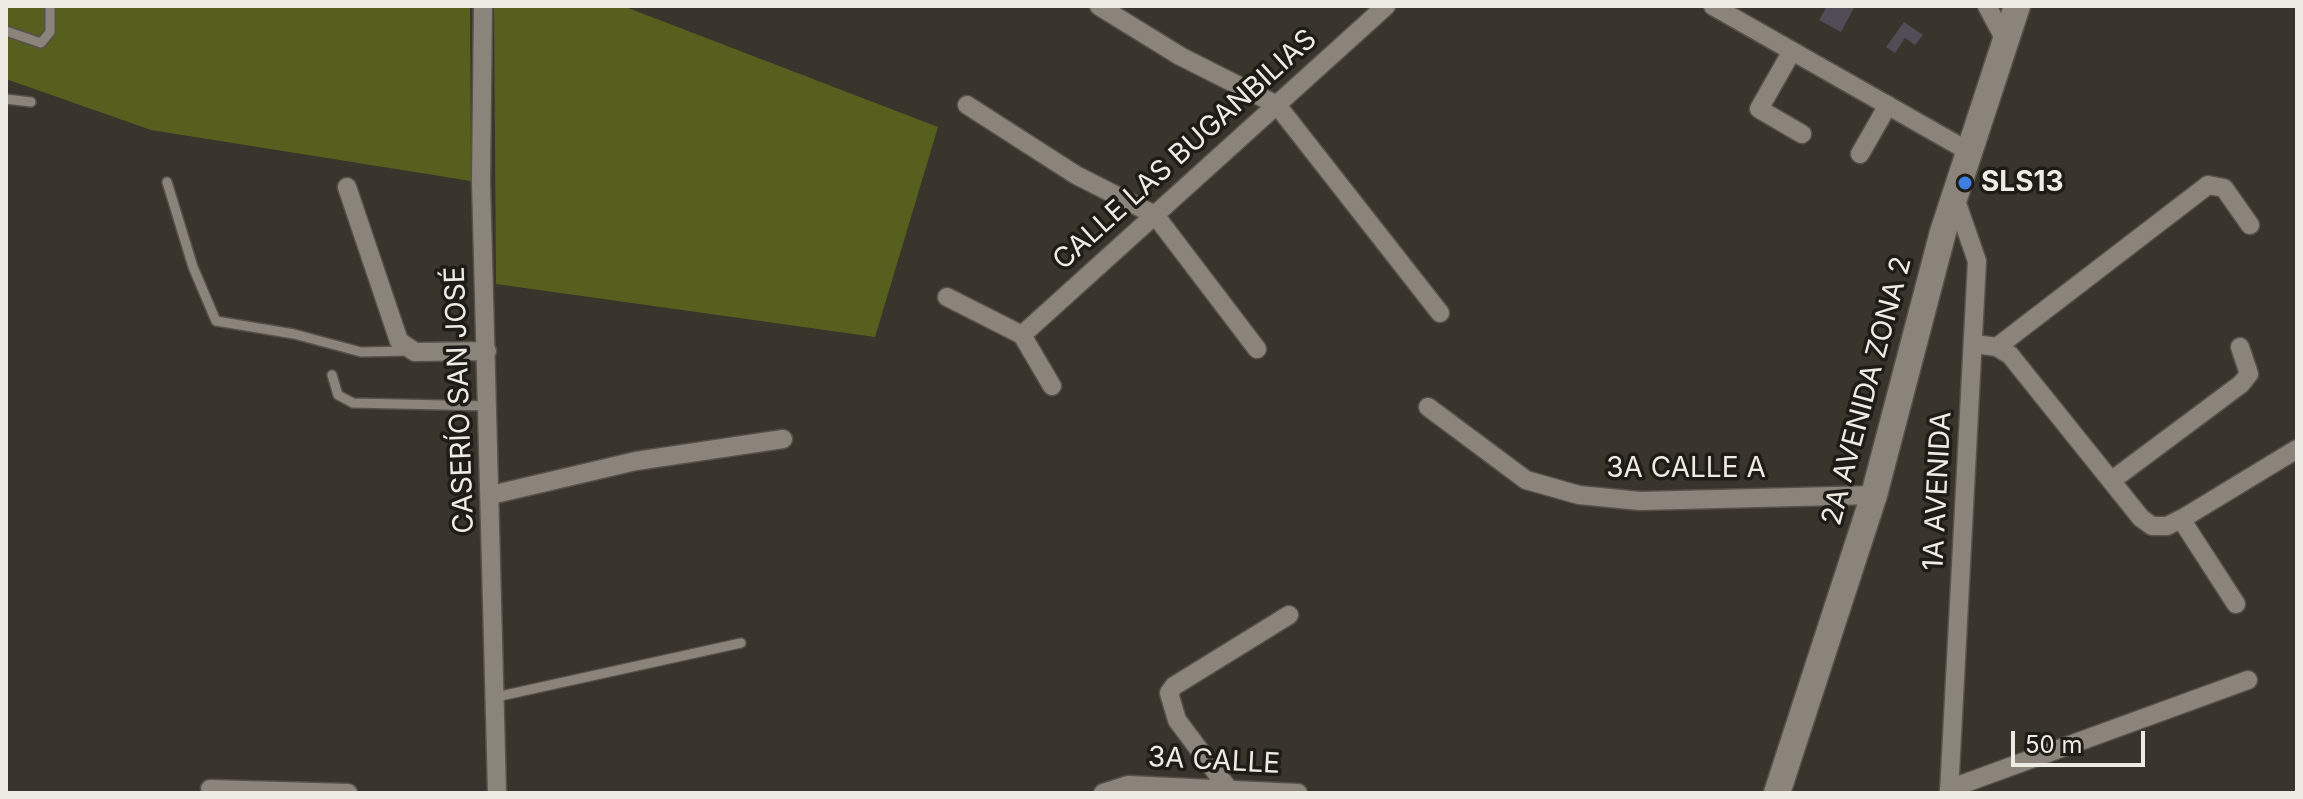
<!DOCTYPE html>
<html>
<head>
<meta charset="utf-8">
<style>
  body { margin:0 }
  #map { position:relative; width:2303px; height:799px; overflow:hidden; background:#39342c; font-family:Inter,sans-serif }
  canvas { display:block }
  .frame { position:absolute; inset:0; border:8px solid #eeebe5; pointer-events:none }
  .scale { position:absolute; left:2011px; top:731px; width:134px; height:36px; box-sizing:border-box; border:4px solid #eeebe5; border-top:0; padding-left:10px; font-size:24px; line-height:28px; white-space:nowrap; color:#eeebe5; -webkit-text-stroke:6px #1f1c18; paint-order:stroke }
</style>
</head>
<body>
<div id="map">
<canvas width="2303" height="799"></canvas>
<div class="frame"></div>
<div class="scale">50 m</div>
</div>
<script>
const c = document.querySelector('canvas').getContext('2d');
c.lineJoin = 'round';
function paint(path, color) { c.fillStyle = color; c.fill(path, 'evenodd'); }
const toPath = rows => new Path2D(rows.map(r => 'M' + r).join(''));
function strokePath(path, color, width, dash) { c.strokeStyle = color; c.lineWidth = width; c.lineCap = dash ? 'butt' : 'round'; c.setLineDash(dash || []); c.stroke(path); }
function label(font, color, halo, rows, align = 'center') {
  c.font = font + ' Inter,sans-serif'; c.lineWidth = 7; c.setLineDash([]); c.textBaseline = 'middle'; c.strokeStyle = halo; c.fillStyle = color; for (const [text, x, y, turn = 0] of rows) {
    c.save(); c.translate(x, y); c.rotate((+turn || 0) * Math.PI / 180); c.textAlign = isNaN(turn) ? turn : align; if (halo) c.strokeText(text, 0, 0); c.fillText(text, 0, 0); c.restore();
  }
}
paint(toPath([
  [6,6,470,6,471,181,151,130,6,79],
  [494,6,623,6,938,127,875,337,496,284]
]), '#565f1e');
paint(toPath([
  [1827,6,1855,6,1841,32,1819,20],
  [1904,22,1923,35,1915,45,1905,38,1895,53,1886,47]
]), '#514d56');
const lane = toPath([
  [6,31,41,43,50,32,50,6],
  [6,99,31,102],
  [167,182,193,267,216,321,294,334,361,352,410,351],
  [332,375,338,395,353,403,489,406],
  [496,697,741,643]
]);
const street = toPath([
  [483,6,481,181,497,793],
  [1099,6,1180,56,1277,105,1440,313],
  [1713,6,1968,151],
  [1987,6,2004,38],
  [1792,51,1759,109,1802,134],
  [967,105,1076,175,1155,215,1257,349],
  [1860,154,1888,105],
  [347,187,399,341,415,352,487,351],
  [947,297,1022,335],
  [1022,335,1386,6],
  [1022,335,1052,386],
  [1975,344,1997,347,2010,355,2141,518,2152,526,2167,526,2185,517,2297,449],
  [1997,347,2208,185,2224,188,2250,225],
  [1428,407,1526,480,1579,495,1640,501,1874,495],
  [2111,481,2241,384,2249,374,2240,347],
  [491,495,636,461,783,439],
  [2181,519,2236,604],
  [210,789,348,793],
  [1949,789,2248,680],
  [1230,791,1177,720,1169,693,1174,686,1289,615],
  [1103,793,1128,785,1298,793],
  [1949,793,1977,261,1954,195]
]);
const secondary = toPath([
  [1777,793,1874,495,1943,232,2017,6]
]);
strokePath(lane, '#56524a', 12);
strokePath(street, '#56524a', 21);
strokePath(secondary, '#56524a', 29);
strokePath(lane, '#8a847a', 9);
strokePath(street, '#8a847a', 18);
strokePath(secondary, '#8a847a', 26);
for (const [x, y, r, color] of [
  [1965,183,8,"#3f7fe0"]
]) { const dot = new Path2D(); dot.arc(x, y, r, 0, 2 * Math.PI); c.fillStyle = color; c.fill(dot); strokePath(dot, '#1f1c18', 3); }
label('28px', '#eeebe5', '#1f1c18', [
  ["CALLE LAS BUGANBILIAS",1185,150,-42],
  ["2A AVENIDA ZONA 2",1867,391,-75],
  ["CASERÍO SAN JOSÉ",460,400,-92],
  ["3A CALLE A",1686,469],
  ["1A AVENIDA",1938,491,-87],
  ["3A CALLE",1214,761,3]
]);
label('bold 28px', '#eeebe5', '#1f1c18', [
  ["SLS13",1981,183]
], 'left');
</script>
</body>
</html>
